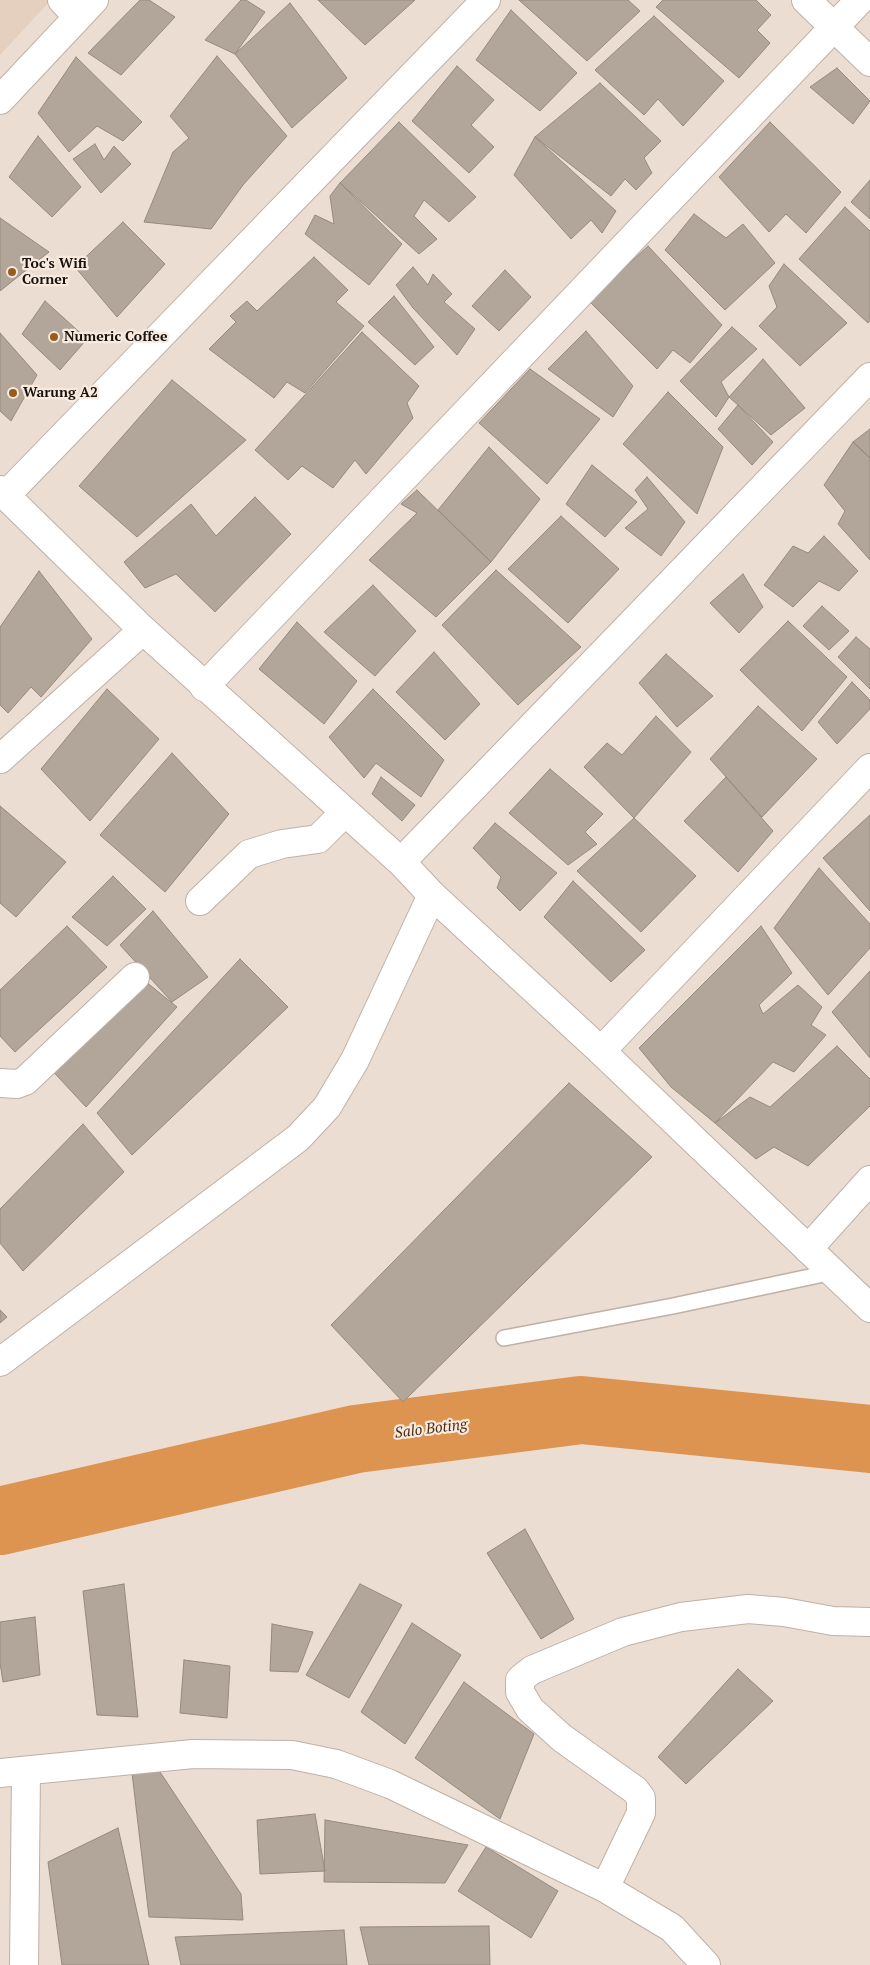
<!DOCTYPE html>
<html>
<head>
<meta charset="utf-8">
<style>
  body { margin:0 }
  canvas { display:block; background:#ebddd1 }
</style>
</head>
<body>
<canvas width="870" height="1965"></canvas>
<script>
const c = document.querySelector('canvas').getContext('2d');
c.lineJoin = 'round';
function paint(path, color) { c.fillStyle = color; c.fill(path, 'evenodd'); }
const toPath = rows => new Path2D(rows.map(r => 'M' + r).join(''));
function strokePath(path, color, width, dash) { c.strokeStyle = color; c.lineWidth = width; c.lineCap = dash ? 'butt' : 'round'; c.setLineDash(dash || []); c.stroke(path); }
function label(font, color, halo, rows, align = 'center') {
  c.font = font + ' "PT Serif",serif'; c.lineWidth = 4.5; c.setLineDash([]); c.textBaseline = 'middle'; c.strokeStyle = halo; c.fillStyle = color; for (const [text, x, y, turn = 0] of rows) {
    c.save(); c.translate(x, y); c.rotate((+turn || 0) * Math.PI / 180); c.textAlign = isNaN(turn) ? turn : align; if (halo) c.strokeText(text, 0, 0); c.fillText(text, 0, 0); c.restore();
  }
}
paint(toPath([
  [0,0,51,0,0,55]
]), '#e5d0bf');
strokePath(toPath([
  [0,1521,356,1439,581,1410,870,1439]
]), '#de9451', 68);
const building = toPath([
  [140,0,149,0,175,17,121,75,88,53,140,0],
  [241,0,246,0,265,12,235,54,205,40,241,0],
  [318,0,415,0,365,45,318,0],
  [519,0,628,0,640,11,587,61,519,0],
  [663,0,756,0,771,15,757,30,770,43,739,78,656,7,663,0],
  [290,3,347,78,292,128,235,54,290,3],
  [511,10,577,73,540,111,476,60,511,10],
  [654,16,724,81,683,126,658,99,644,115,595,70,654,16],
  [217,56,287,136,243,185,211,229,144,222,173,152,189,138,170,116,217,56],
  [76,57,142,122,123,141,97,126,69,152,38,113,76,57],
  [457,66,494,100,471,125,494,147,469,173,412,121,457,66],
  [837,68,870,101,853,124,810,87,837,68],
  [600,83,661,141,644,158,652,173,636,190,625,179,611,196,535,137,600,83],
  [399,122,476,197,449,222,424,200,414,216,437,239,419,254,340,183,399,122],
  [770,122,841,192,806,233,786,214,769,232,719,177,770,122],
  [38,136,81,187,52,217,9,177,38,136],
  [535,137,616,211,602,233,591,220,571,239,514,175,535,137],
  [95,144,104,160,114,146,131,164,101,193,73,159,95,144],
  [870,180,870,219,851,202,870,180],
  [340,183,402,244,369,285,305,234,315,215,334,224,330,196,340,183],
  [845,207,870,231,870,320,868,323,799,259,845,207],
  [694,214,726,238,743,224,775,263,725,310,665,250,694,214],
  [0,218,49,252,0,291,0,218],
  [123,222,165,264,117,317,75,267,123,222],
  [648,246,722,325,690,363,673,350,657,369,589,301,648,246],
  [314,257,348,290,336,302,364,326,305,393,287,382,274,398,209,349,236,322,230,316,247,301,257,311,314,257],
  [784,264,847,323,800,366,759,326,777,307,769,286,784,264],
  [413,267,428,285,433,274,452,294,444,302,475,329,457,355,413,308,396,285,413,267],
  [505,270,531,297,499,331,472,306,505,270],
  [394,296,434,347,415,365,368,322,394,296],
  [45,301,87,339,60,370,22,334,45,301],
  [732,327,757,349,721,382,729,397,716,417,680,381,732,327],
  [586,331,633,386,613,417,548,369,586,331],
  [362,332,419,386,407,403,413,418,366,474,355,460,333,488,302,466,288,480,255,450,362,332],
  [0,333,37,375,11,421,0,411,0,333],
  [763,359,805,408,771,435,729,397,763,359],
  [530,369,600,419,547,484,479,423,530,369],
  [172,380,246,440,137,537,79,486,172,380],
  [668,392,723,447,697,514,623,444,668,392],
  [738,405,773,442,752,465,718,429,738,405],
  [870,429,870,458,853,442,870,429],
  [853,442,870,458,870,560,838,524,845,511,824,485,853,442],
  [489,447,540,499,491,562,438,510,489,447],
  [592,465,637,502,605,537,566,504,592,465],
  [647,477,685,522,661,556,625,528,648,509,635,490,647,477],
  [417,490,491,562,436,617,369,560,417,513,401,504,417,490],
  [255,497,291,534,215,612,176,574,145,588,124,562,191,504,216,536,255,497],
  [561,516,619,569,568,623,508,569,561,516],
  [824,536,858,571,839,591,819,581,793,607,764,585,793,546,808,553,824,536],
  [496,570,581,647,518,705,442,625,496,570],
  [39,571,92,639,41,697,31,687,8,713,0,705,0,627,39,571],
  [743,574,763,607,739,633,710,603,743,574],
  [373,585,416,631,375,676,324,632,373,585],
  [822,606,849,631,829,650,803,626,822,606],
  [788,621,847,677,802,731,740,670,788,621],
  [297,622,357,681,324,724,259,669,297,622],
  [856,637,870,649,870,689,838,657,856,637],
  [434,652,480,704,445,740,396,692,434,652],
  [666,654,713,696,677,727,639,683,666,654],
  [852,682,870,700,870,709,837,744,818,722,852,682],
  [107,689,159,739,90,821,41,769,107,689],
  [373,689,444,760,421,797,376,763,364,778,329,737,373,689],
  [758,706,817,759,762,817,710,759,758,706],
  [656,716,691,752,634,818,584,767,607,743,622,755,656,716],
  [172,753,229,814,165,892,100,835,172,753],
  [550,769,603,814,585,832,597,844,568,865,509,813,550,769],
  [381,777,415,805,402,821,372,794,381,777],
  [726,777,773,831,738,872,684,821,726,777],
  [0,806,66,862,16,917,0,903,0,806],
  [870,815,870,911,823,858,870,815],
  [634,818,696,876,641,932,577,871,634,818],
  [495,823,557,873,520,911,497,888,501,877,473,848,495,823],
  [819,868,870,924,870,948,828,995,774,928,819,868],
  [113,876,146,909,107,946,72,917,113,876],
  [573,881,645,950,611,982,544,917,573,881],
  [153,911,208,977,172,1002,120,945,153,911],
  [67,926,107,967,15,1052,0,1036,0,990,67,926],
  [761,926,792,973,759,1005,763,1014,798,985,822,1007,811,1025,826,1035,794,1072,773,1062,715,1123,671,1087,639,1048,761,926],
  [240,959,288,1007,132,1155,97,1113,240,959],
  [870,971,870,1058,832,1012,870,971],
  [140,977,177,1007,86,1107,48,1066,140,977],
  [837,1046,870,1079,870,1106,808,1166,774,1147,756,1159,715,1123,750,1097,770,1107,837,1046],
  [569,1083,652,1157,403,1402,331,1325,569,1083],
  [83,1124,124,1172,23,1271,0,1243,0,1209,83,1124],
  [0,1310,7,1317,0,1323,0,1310],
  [525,1529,574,1619,541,1639,487,1553,525,1529],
  [124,1584,138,1717,97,1715,83,1591,124,1584],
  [360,1584,402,1605,349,1698,306,1675,360,1584],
  [35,1617,40,1675,3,1682,0,1663,0,1622,35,1617],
  [412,1623,461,1655,405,1744,361,1712,412,1623],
  [272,1624,313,1632,298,1672,270,1671,272,1624],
  [184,1660,230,1666,227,1718,180,1713,184,1660],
  [738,1669,773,1701,686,1784,658,1757,738,1669],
  [464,1682,534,1734,500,1819,415,1758,464,1682],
  [160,1772,241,1894,243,1920,149,1917,132,1773,160,1772],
  [315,1814,325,1871,260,1874,257,1820,315,1814],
  [325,1820,468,1845,445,1883,324,1882,325,1820],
  [118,1828,149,1965,62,1965,48,1862,118,1828],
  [486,1847,558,1891,531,1938,458,1891,486,1847],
  [489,1926,490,1965,369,1965,360,1927,489,1926],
  [344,1930,347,1965,181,1965,175,1937,344,1930]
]);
paint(building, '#b2a59a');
strokePath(building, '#96897f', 1);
const service = toPath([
  [504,1338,673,1306,833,1272]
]);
const minor = toPath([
  [62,0,78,17],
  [806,0,870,62],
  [0,100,94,0],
  [6,495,486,0],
  [204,687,860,0],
  [0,759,143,630],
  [401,862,870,377],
  [200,901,249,854,282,844,318,839,345,812],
  [601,1051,870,768],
  [0,1083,17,1084,25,1081,135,977],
  [808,1249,870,1180],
  [0,1362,298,1138,327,1107,355,1060,432,895],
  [0,1773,193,1754,292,1755,336,1764,390,1784,605,1888,672,1928,706,1965],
  [605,1888,641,1813,641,1798,635,1790,562,1738,530,1709,520,1692,520,1680,523,1677,532,1670,623,1632,681,1617,748,1609,784,1612,833,1621,870,1622],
  [24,1965,26,1772]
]);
const tertiary = toPath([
  [0,490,143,630,401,862,432,895,601,1051,870,1308]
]);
strokePath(service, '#bfb1a6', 18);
strokePath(minor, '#bfb1a6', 30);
strokePath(tertiary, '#bfb1a6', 30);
strokePath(service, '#fff', 15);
strokePath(minor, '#fff', 28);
strokePath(tertiary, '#fff', 28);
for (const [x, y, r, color] of [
  [12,272,5,"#995c1f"],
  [54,337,5,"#995c1f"],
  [13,393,5,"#995c1f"]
]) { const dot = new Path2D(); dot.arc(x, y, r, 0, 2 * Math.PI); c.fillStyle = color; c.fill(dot); strokePath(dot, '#f9eadf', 2); }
label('bold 14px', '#18130f', '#f9eadf', [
  ["Toc's Wifi",22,264],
  ["Corner",22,280],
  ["Numeric Coffee",64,337],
  ["Warung A2",23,393]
], 'left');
label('italic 15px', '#4a2c10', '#f9eadf', [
  ["Salo Boting",431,1429,-7]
]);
</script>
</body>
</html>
